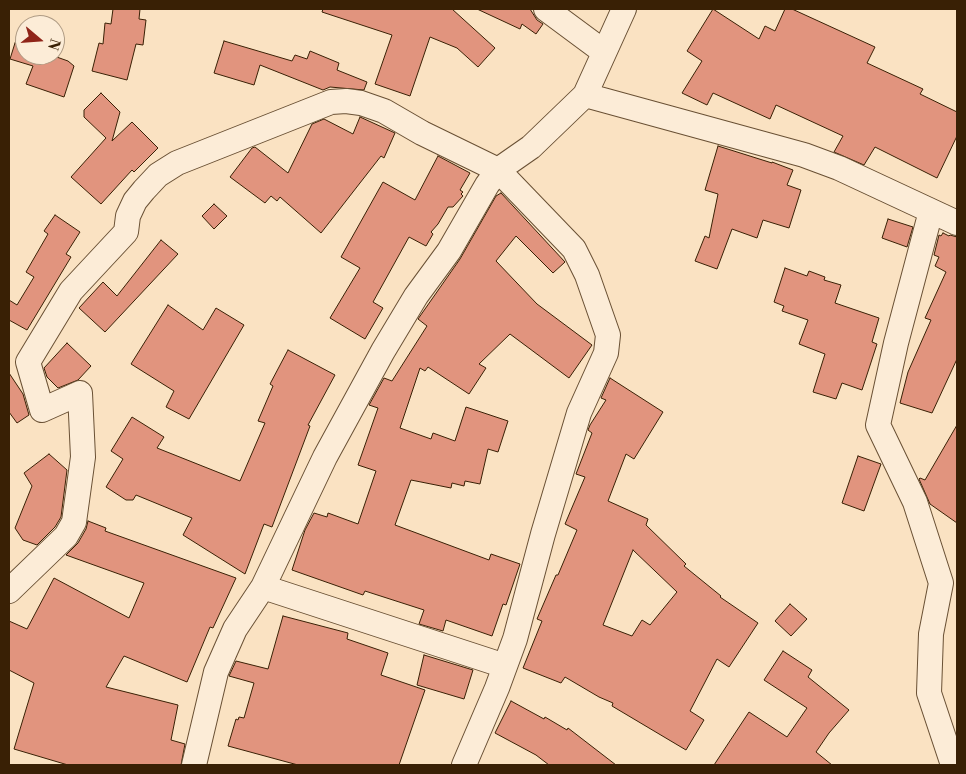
<!DOCTYPE html>
<html>
<head>
<meta charset="utf-8">
<style>
  body { margin:0 }
  #map { position:relative; width:966px; height:774px; overflow:hidden; background:#fae2c2; font-family:"Libre Bodoni",serif }
  canvas { display:block }
  .frame { position:absolute; inset:0; border:10px solid #392005; pointer-events:none }
  .north { position:absolute; left:15px; top:15px; width:50px; height:50px; box-sizing:border-box; background:#fcecd7; border:1px solid #ae9a83; border-radius:50%; rotate:108deg; font-size:14px; font-weight:700; line-height:20px; text-align:center; color:#392005 }
  .north::after { content:''; display:block; margin:auto; width:18px; height:22px; background:#8f2418; clip-path:polygon(50% 0,100% 100%,50% 72%,0 100%) }
</style>
</head>
<body>
<div id="map">
<canvas width="966" height="774"></canvas>
<div class="frame"></div>
<div class="north">N</div>
</div>
<script>
const c = document.querySelector('canvas').getContext('2d');
c.lineJoin = 'round';
function paint(path, color) { c.fillStyle = color; c.fill(path, 'evenodd'); }
const toPath = rows => new Path2D(rows.map(r => 'M' + r).join(''));
function strokePath(path, color, width, dash) { c.strokeStyle = color; c.lineWidth = width; c.lineCap = dash ? 'butt' : 'round'; c.setLineDash(dash || []); c.stroke(path); }
const building = toPath([
  [113,9,140,9,139,19,146,20,143,45,136,44,127,80,92,71,99,43,103,44,105,23,111,24,113,9],
  [323,9,452,9,495,48,478,67,457,48,430,37,410,96,375,84,392,35,322,12,323,9],
  [477,9,530,9,537,20,543,24,536,34,522,24,520,29,477,9],
  [713,9,759,39,765,26,775,31,785,9,792,9,875,47,867,63,923,89,920,94,957,112,957,136,937,178,875,147,864,165,834,152,843,136,776,105,770,119,713,93,707,105,682,93,702,61,687,51,713,9],
  [224,41,292,61,295,55,307,59,310,51,339,63,337,70,367,82,364,90,330,87,323,90,260,65,254,85,214,73,224,41],
  [15,43,25,46,25,55,51,55,68,61,74,66,64,97,26,84,33,66,10,59,15,43],
  [101,93,120,112,112,141,132,122,158,148,134,172,132,170,101,204,71,177,106,138,84,117,84,110,101,93],
  [360,117,395,133,384,158,381,156,321,233,280,197,277,201,271,196,265,203,230,177,252,148,255,147,288,173,312,124,324,119,353,134,360,117],
  [718,146,772,163,772,162,793,170,787,185,801,190,789,228,763,220,757,238,732,229,717,269,695,261,705,236,709,238,718,194,705,190,718,146],
  [438,156,470,173,460,190,463,192,461,194,463,196,453,207,448,207,438,224,431,232,433,234,426,246,409,237,373,302,383,308,365,339,330,318,360,268,341,257,383,182,415,200,438,156],
  [501,193,565,262,553,273,516,236,496,261,537,304,592,345,569,378,510,334,479,364,486,368,469,394,428,367,425,371,420,368,400,428,431,439,433,433,455,441,466,407,508,421,498,452,488,449,480,484,465,481,464,486,452,483,451,488,411,480,395,525,489,560,491,554,520,564,506,605,503,604,492,636,446,620,443,631,419,624,424,610,365,591,363,595,292,570,305,530,314,513,327,517,328,513,358,524,376,471,358,465,378,408,369,405,384,378,392,381,427,326,418,319,460,259,496,196,501,193],
  [214,204,227,216,214,229,202,216,214,204],
  [55,215,80,232,66,254,71,257,27,330,9,320,9,300,17,305,34,277,26,272,48,234,44,231,55,215],
  [888,219,913,227,907,247,882,238,888,219],
  [943,233,949,236,950,235,957,237,957,359,932,413,900,403,908,372,931,320,925,318,946,272,935,266,939,257,934,255,939,235,941,236,943,233],
  [161,240,178,254,105,332,79,308,103,282,117,296,161,240],
  [785,268,807,276,809,271,825,277,824,280,841,285,835,303,879,318,872,342,877,344,862,390,842,383,836,399,813,392,825,354,799,344,808,320,782,311,784,306,774,302,785,268],
  [168,305,203,330,216,308,244,325,189,419,166,407,174,391,131,364,168,305],
  [67,343,91,366,78,380,58,388,47,377,44,368,67,343],
  [288,350,335,375,308,425,310,426,272,527,264,524,245,574,183,535,192,518,136,495,133,500,126,500,106,487,123,459,111,451,132,417,164,437,157,448,240,481,265,423,258,421,273,386,270,384,288,350],
  [9,373,23,394,29,415,17,423,9,412,9,373],
  [610,378,663,412,634,459,626,454,608,501,648,519,646,525,686,564,684,566,721,596,720,597,758,623,729,667,717,659,690,711,704,720,686,750,612,706,613,703,599,697,565,677,561,683,523,668,542,621,537,619,556,575,558,575,577,530,565,524,585,477,576,474,592,433,588,430,590,425,606,400,601,398,610,378],
  [633,550,677,592,650,625,642,620,632,636,603,625,633,550],
  [957,425,957,523,930,504,919,479,920,478,925,480,957,425],
  [49,454,67,470,61,517,55,527,37,545,23,540,15,528,32,486,24,473,49,454],
  [858,456,881,464,864,511,842,503,858,456],
  [88,521,106,528,105,531,236,578,213,628,210,627,187,682,124,656,106,687,178,705,171,740,185,744,181,765,68,765,14,749,34,683,9,670,9,621,27,629,54,578,129,618,144,583,66,555,78,543,86,529,88,521],
  [790,604,807,619,791,636,775,621,790,604],
  [283,616,348,633,347,639,388,653,381,675,425,690,399,765,298,765,228,746,236,719,238,720,239,717,244,718,254,683,229,676,236,661,268,669,283,616],
  [783,651,812,670,808,677,849,710,829,733,816,752,832,765,714,765,749,712,787,737,807,708,764,680,783,651],
  [424,655,473,670,464,699,417,685,424,655],
  [511,701,544,719,545,717,567,730,568,728,616,765,549,765,536,755,495,733,511,701]
]);
paint(building, '#e1947e');
strokePath(building, '#392005', 1);
const minor = toPath([
  [546,9,604,52],
  [585,95,804,155,839,168,957,223],
  [931,211,896,343,878,425,915,502,941,583,931,634,929,693,953,765],
  [263,587,505,666],
  [9,591,66,536,74,522,83,457,80,393,42,410,28,362,71,291,126,232,128,216,135,201,144,190,158,175,177,163,331,102,346,101,361,103,384,111,422,133,498,170,574,249,587,275,608,335,606,353,579,413,543,534,515,639,497,688,464,765],
  [194,765,216,672,235,629,263,587,325,457,383,351,416,296,449,251,487,185,498,170,531,147,585,95,624,9]
]);
strokePath(minor, '#695034', 26);
strokePath(minor, '#fcecd7', 24);
</script>
</body>
</html>
